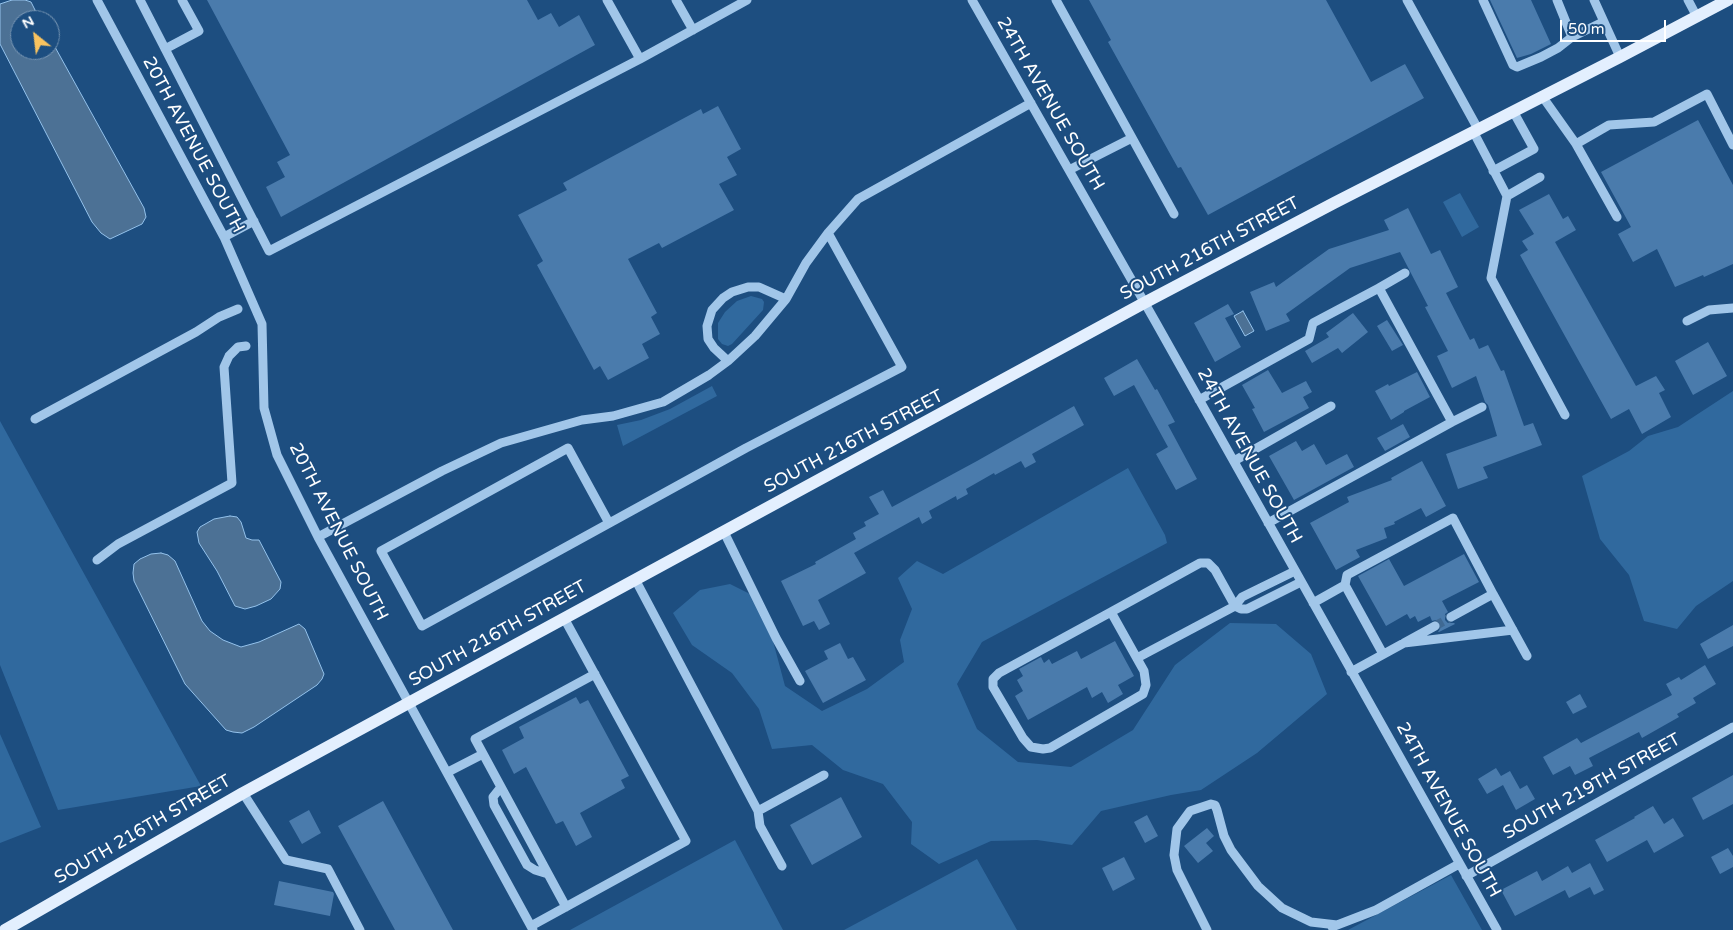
<!DOCTYPE html>
<html>
<head>
<meta charset="utf-8">
<style>
  body { margin:0 }
  #map { position:relative; width:1733px; height:930px; overflow:hidden; background:#1d4e80; font-family:"Varela Round",sans-serif }
  canvas { display:block }
  .north { position:absolute; left:10px; top:10px; width:50px; height:50px; box-sizing:border-box; background:#1d4e80; border:1px solid #7795b3; border-radius:50%; rotate:331deg; font-size:14px; font-weight:700; line-height:20px; text-align:center; color:#fff }
  .north::after { content:''; display:block; margin:auto; width:18px; height:22px; background:#f9c35f; clip-path:polygon(50% 0,100% 100%,50% 72%,0 100%) }
  .scale { position:absolute; left:1560px; top:20px; width:106px; height:22px; box-sizing:border-box; border:2px solid #fff; border-top:0; padding-left:6px; font-size:15px; line-height:18px; white-space:nowrap; color:#fff; -webkit-text-stroke:4px #1d4e80; paint-order:stroke }
</style>
</head>
<body>
<div id="map">
<canvas width="1733" height="930"></canvas>
<div class="north">N</div>
<div class="scale">50 m</div>
</div>
<script>
const c = document.querySelector('canvas').getContext('2d');
c.lineJoin = 'round';
function paint(path, color) { c.fillStyle = color; c.fill(path, 'evenodd'); }
const toPath = rows => new Path2D(rows.map(r => 'M' + r).join(''));
function strokePath(path, color, width, dash) { c.strokeStyle = color; c.lineWidth = width; c.lineCap = dash ? 'butt' : 'round'; c.setLineDash(dash || []); c.stroke(path); }
function label(font, color, halo, rows, align = 'center') {
  c.font = font + ' "Varela Round",sans-serif'; c.lineWidth = 4; c.setLineDash([]); c.textBaseline = 'middle'; c.strokeStyle = halo; c.fillStyle = color; for (const [text, x, y, turn = 0] of rows) {
    c.save(); c.translate(x, y); c.rotate((+turn || 0) * Math.PI / 180); c.textAlign = isNaN(turn) ? turn : align; if (halo) c.strokeText(text, 0, 0); c.fillText(text, 0, 0); c.restore();
  }
}
paint(toPath([
  [1460,193,1479,227,1462,237,1443,202],
  [751,296,762,299,764,302,763,310,732,344,728,346,722,344,718,339,718,323,725,312,737,301],
  [712,386,717,396,623,446,617,425,641,420,670,409],
  [1733,391,1733,581,1696,606,1677,629,1644,621,1629,575,1600,539,1582,476,1629,451,1648,436,1678,427],
  [0,421,201,786,58,810,0,665],
  [1128,468,1165,535,1167,543,982,642,957,684,977,729,1018,762,1071,767,1133,730,1175,665,1230,623,1276,624,1311,654,1327,694,1257,753,1201,790,1171,795,1101,811,1072,845,1037,840,991,841,939,864,911,844,912,822,883,784,843,770,812,745,772,749,759,709,732,673,692,645,673,613,700,590,730,584,762,600,785,686,822,711,867,689,904,662,900,640,912,609,898,578,917,561,943,574],
  [0,734,41,827,0,843],
  [735,840,783,930,570,930],
  [977,859,1017,930,844,930],
  [1451,875,1482,930,1348,930]
]), '#30699e');
const water = toPath([
  [12,0,25,0,31,2,40,20,20,20,20,50,50,50,50,38,144,208,146,217,142,224,110,239,101,233,92,222,0,44,0,4,12,0],
  [1243,311,1254,331,1245,336,1234,316,1243,311],
  [230,516,237,517,241,522,246,538,252,540,259,540,281,582,280,589,271,599,256,606,245,609,235,606,217,571,199,543,197,532,200,527,214,519,230,516],
  [161,553,168,555,175,561,202,621,210,631,223,640,241,647,259,642,299,624,305,629,324,674,322,679,317,685,254,727,242,733,233,732,226,730,185,684,134,581,133,573,134,564,140,559,151,554,161,553]
]);
paint(water, '#4c7195');
strokePath(water, '#94c2eb', 1);
paint(toPath([
  [207,0,527,0,538,20,551,13,559,27,579,15,595,45,281,217,266,187,285,177,277,162,290,155],
  [1089,0,1326,0,1371,82,1405,64,1424,98,1208,215,1181,167,1178,168,1108,42,1111,40],
  [1490,0,1531,0,1551,44,1531,54,1517,58],
  [718,106,741,149,727,157,737,175,719,184,734,210,662,248,659,243,628,259,657,313,651,317,660,334,642,344,649,358,608,380,600,366,594,370,537,265,543,261,518,215,567,190,563,183,701,109,703,114],
  [1698,120,1733,185,1733,264,1704,277,1703,275,1675,287,1657,249,1633,262,1618,234,1631,227,1601,172],
  [1549,194,1563,219,1568,216,1576,230,1555,242,1636,386,1656,376,1665,390,1659,393,1671,417,1642,434,1629,409,1611,419,1520,255,1528,250,1522,241,1534,234,1519,210],
  [1408,208,1431,254,1440,250,1458,287,1446,293,1470,340,1474,338,1479,349,1488,345,1501,371,1504,370,1524,426,1533,423,1542,445,1483,467,1488,478,1458,489,1446,454,1497,436,1488,405,1485,402,1476,376,1452,388,1437,356,1448,351,1425,307,1428,306,1400,252,1350,268,1286,314,1290,321,1266,331,1250,292,1274,282,1276,287,1329,249,1389,230,1384,220],
  [1228,304,1234,314,1225,318,1241,347,1215,362,1194,323],
  [1353,313,1368,332,1342,353,1338,348,1312,363,1305,351,1329,337,1326,333],
  [1387,320,1403,345,1392,351,1377,326],
  [1708,342,1727,376,1693,395,1675,361],
  [1137,359,1155,390,1157,389,1175,422,1168,425,1197,479,1176,490,1156,454,1168,447,1134,385,1114,396,1104,378],
  [1268,370,1282,393,1306,381,1312,392,1303,397,1309,408,1264,432,1252,409,1255,408,1242,385],
  [1417,372,1430,397,1404,411,1404,412,1391,420,1375,391,1388,384,1389,386],
  [1074,406,1084,425,1032,454,1036,462,1025,468,1021,461,995,475,994,473,966,489,968,494,957,500,956,496,929,511,932,518,922,524,919,517,854,553,866,573,818,600,830,624,819,630,814,621,803,626,781,581,816,564,815,562,856,539,853,533,866,526,864,522,879,514,869,497,883,490,892,507,977,461],
  [1403,424,1410,437,1385,451,1377,438],
  [1296,441,1302,451,1314,444,1326,465,1347,454,1354,467,1294,500,1269,456],
  [1422,461,1446,506,1426,517,1421,508,1394,522,1395,524,1384,528,1387,538,1356,550,1360,557,1336,570,1310,523,1349,502,1347,497,1392,480,1391,478],
  [1464,554,1479,582,1442,601,1448,612,1445,614,1445,620,1448,623,1454,623,1455,624,1439,632,1438,632,1441,627,1440,623,1436,620,1432,621,1430,616,1418,622,1415,616,1410,619,1407,614,1386,626,1358,576,1389,559,1404,586],
  [1733,625,1733,646,1708,659,1700,644],
  [1115,641,1134,676,1118,685,1123,694,1108,703,1102,692,1092,698,1087,687,1028,720,1015,696,1023,691,1017,680,1023,676,1019,669,1041,657,1044,663,1049,659,1052,664,1077,651,1081,659],
  [840,643,848,659,853,657,866,680,823,703,805,671,828,659,824,651],
  [1705,665,1716,684,1693,698,1696,703,1677,714,1679,717,1642,738,1639,732,1589,758,1593,766,1575,775,1570,766,1553,775,1543,757,1577,738,1581,743,1672,695,1666,684,1679,677,1681,680],
  [1580,694,1587,707,1573,714,1566,702],
  [576,697,580,704,588,700,629,776,621,780,625,788,580,813,592,837,576,846,563,821,556,824,526,767,514,774,502,750,524,738,519,727],
  [1496,768,1501,776,1510,771,1520,789,1527,785,1535,799,1516,810,1503,785,1487,794,1478,779],
  [1733,775,1733,804,1703,820,1692,798],
  [841,797,862,837,812,865,790,825],
  [383,801,453,930,395,930,338,826],
  [1653,806,1664,824,1673,818,1684,836,1654,853,1647,840,1607,862,1595,840,1635,818,1634,817],
  [309,810,321,833,302,844,289,821],
  [1147,815,1158,836,1145,843,1134,822],
  [1207,828,1214,836,1206,843,1213,851,1198,863,1184,846],
  [1728,848,1733,856,1733,867,1720,874,1711,857],
  [1124,857,1135,879,1113,891,1102,868],
  [1590,863,1604,890,1594,895,1590,887,1569,898,1565,890,1515,916,1501,890,1537,871,1542,881,1568,866,1572,873],
  [279,881,333,892,334,894,330,916,274,905]
]), '#4a7bac');
strokePath(toPath([
  [1435,626,1451,617]
]), '#3f6993', 9, [9, 4.5]);
strokePath(toPath([
  [97,0,224,237,262,324,264,408,277,455,318,537,533,930],
  [140,0,269,251,640,59],
  [607,0,640,59,747,0],
  [676,0,693,30],
  [972,0,1155,321,1497,930],
  [1056,0,1174,214],
  [1407,0,1478,129],
  [1483,0,1513,65,1517,67,1541,57,1558,48,1572,37,1603,22],
  [1557,0,1572,37],
  [1594,0,1620,57],
  [1688,0,1697,17],
  [165,49,199,31,182,0],
  [1542,96,1576,144,1609,125,1654,122,1707,94,1733,145],
  [1473,131,1507,196,1491,278,1565,415],
  [1576,144,1617,217],
  [1069,170,1132,138],
  [1493,171,1534,149,1513,111],
  [1507,196,1540,177],
  [224,237,254,221],
  [1379,288,1405,273],
  [1687,321,1709,310,1733,308],
  [728,361,714,348,708,339,707,326,712,310,723,298,732,292,748,287,759,287,786,299],
  [1199,400,1309,339,1313,323,1379,288,1452,422,1268,523],
  [35,419,196,332,219,317,238,309],
  [1452,422,1482,407],
  [1234,461,1331,406],
  [609,523,568,448,381,551,422,626,746,448,902,367,828,233],
  [724,532,776,638,800,681],
  [318,537,442,471,501,443,582,420,613,416,663,402,709,375,728,361,755,336,786,299,806,263,828,233,858,199,1031,103],
  [97,560,118,544,232,483,224,367,229,356,238,347,246,346],
  [635,579,758,811,824,775],
  [1345,585,1347,575,1453,518,1493,594],
  [1313,603,1345,585,1383,654],
  [1111,612,1144,671,1146,685,1143,694,1050,748,1043,749,1031,747,1023,738,993,687,993,679,999,673,1111,612],
  [1111,612,1200,563,1208,563,1215,570,1235,606,1241,609,1247,609,1301,582],
  [1451,617,1493,594,1527,656],
  [1404,643,1513,630],
  [1137,658,1235,606,1242,597,1295,571],
  [1351,672,1435,626],
  [448,772,483,754],
  [501,787,493,797,494,805,527,865,535,870,548,874],
  [243,793,286,860,328,869,360,930],
  [758,811,760,826,782,866],
  [1466,876,1733,727],
  [566,907,475,739,595,674],
  [531,926,686,841,564,618],
  [1332,927,1376,910,1459,864],
  [1207,930,1177,870,1174,855,1177,829,1185,818,1190,811,1211,804,1215,805,1217,810,1224,836,1231,850,1258,886,1282,908,1311,922,1337,925]
]), '#a1c6e9', 9);
strokePath(toPath([
  [5,930,243,793,1144,303,1334,203,1620,57,1728,0]
]), '#e3effe', 12);
label('18px', '#fff', '#1d4e80', [
  ["24TH AVENUE SOUTH",1050,104,60],
  ["20TH AVENUE SOUTH",193,145,62],
  ["SOUTH 216TH STREET",1210,249,-28],
  ["SOUTH 216TH STREET",854,442,-28],
  ["24TH AVENUE SOUTH",1249,456,61],
  ["20TH AVENUE SOUTH",338,532,63],
  ["SOUTH 216TH STREET",498,634,-29],
  ["SOUTH 219TH STREET",1592,787,-29],
  ["24TH AVENUE SOUTH",1448,810,61],
  ["SOUTH 216TH STREET",143,830,-30]
]);
</script>
</body>
</html>
